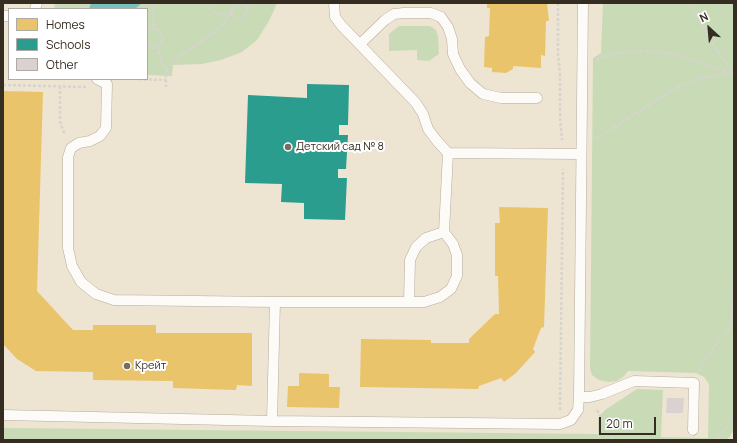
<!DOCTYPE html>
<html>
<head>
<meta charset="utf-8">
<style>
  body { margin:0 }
  #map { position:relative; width:737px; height:443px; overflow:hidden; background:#eee4d2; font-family:Manrope,sans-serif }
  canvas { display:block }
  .frame { position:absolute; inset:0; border:4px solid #352d21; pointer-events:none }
  .legend { position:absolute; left:8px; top:8px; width:140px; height:72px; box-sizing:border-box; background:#fff; border:1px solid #aeaba6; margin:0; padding:5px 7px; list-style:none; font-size:12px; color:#352d21 }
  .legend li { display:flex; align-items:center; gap:8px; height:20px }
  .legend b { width:20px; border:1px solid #aeaba6 }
  .north { position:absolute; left:689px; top:8px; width:40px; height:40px; -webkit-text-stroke:3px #fff; paint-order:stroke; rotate:334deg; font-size:11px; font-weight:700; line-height:16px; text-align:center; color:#352d21 }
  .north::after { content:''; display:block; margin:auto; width:14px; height:18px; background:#352d21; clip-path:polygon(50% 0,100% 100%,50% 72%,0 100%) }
  .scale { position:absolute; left:599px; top:417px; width:57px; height:18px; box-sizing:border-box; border:2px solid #352d21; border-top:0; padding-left:5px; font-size:12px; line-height:14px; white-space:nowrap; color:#352d21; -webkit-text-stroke:3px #fff; paint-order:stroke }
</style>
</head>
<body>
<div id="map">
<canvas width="737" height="443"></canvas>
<div class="frame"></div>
<ul class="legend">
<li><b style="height:11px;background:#e9c46a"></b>Homes</li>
<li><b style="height:11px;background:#2a9d8f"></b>Schools</li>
<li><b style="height:11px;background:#d9d2d1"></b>Other</li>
</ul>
<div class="north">N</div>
<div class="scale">20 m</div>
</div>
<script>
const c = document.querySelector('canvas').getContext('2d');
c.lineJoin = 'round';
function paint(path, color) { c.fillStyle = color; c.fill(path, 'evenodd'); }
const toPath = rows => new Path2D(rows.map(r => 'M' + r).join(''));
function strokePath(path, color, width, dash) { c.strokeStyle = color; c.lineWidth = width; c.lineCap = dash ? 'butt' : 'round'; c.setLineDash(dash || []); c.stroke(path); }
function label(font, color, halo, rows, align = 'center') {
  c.font = font + ' Manrope,sans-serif'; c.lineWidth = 4; c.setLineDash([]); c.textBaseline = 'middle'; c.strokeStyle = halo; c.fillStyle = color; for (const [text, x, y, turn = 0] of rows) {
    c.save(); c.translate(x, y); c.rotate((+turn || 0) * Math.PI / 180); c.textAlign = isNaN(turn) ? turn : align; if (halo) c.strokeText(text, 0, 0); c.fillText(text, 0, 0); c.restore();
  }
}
paint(toPath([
  [55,3,277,3,269,21,257,40,242,52,221,60,202,64,173,65,172,76,147,75,147,9,54,9],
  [603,3,734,3,734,430,727,440,3,440,3,428,598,434,598,418,605,410,637,389,663,390,661,437,708,438,709,384,704,377,696,373,628,371,624,376,617,381,608,382,599,380,592,375,590,369,593,58,601,53],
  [399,26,430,26,436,30,438,36,439,54,429,61,417,60,417,50,389,51,389,34]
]), '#c9dbb6');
paint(toPath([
  [91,3,142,3,135,9,89,9]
]), '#77c0bd');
paint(toPath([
  [487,3,547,3,549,21,546,21,545,56,541,55,541,68,513,66,513,69,506,73,492,72,492,68,484,67,485,37,489,36,490,8,487,8],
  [3,91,43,92,37,291,73,330,93,330,93,325,156,325,156,333,252,333,252,386,237,385,236,390,173,388,173,381,93,380,93,372,36,371,17,359,3,344],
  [499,207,548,208,544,327,541,328,533,349,535,352,516,373,504,382,501,378,479,386,478,389,360,387,361,339,431,340,431,343,469,343,469,339,495,314,499,314,498,276,495,276,495,223,500,223],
  [299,373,329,374,329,387,340,387,339,408,287,407,288,386,299,386]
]), '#e9c46a');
paint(toPath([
  [307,84,349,85,348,125,339,125,339,135,348,135,346,169,338,169,338,178,347,178,345,220,304,219,304,203,281,202,282,184,245,183,248,95,307,98]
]), '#2a9d8f');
paint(toPath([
  [667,398,684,398,683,413,666,413]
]), '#d9d2d1');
const lane = toPath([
  [334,3,335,17,341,25,416,103,423,114,428,129,437,141,448,153,581,154],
  [35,9,37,3],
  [3,16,9,16],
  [360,44,385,20,394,14,404,13,431,13,441,17,448,27,452,39,453,54,460,69,470,83,483,94,501,98,537,98],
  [97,79,107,84,106,128,100,136,90,141,79,143,71,148,68,157,68,248,72,266,81,282,96,294,114,300,275,302,409,302,410,260,416,247,426,238,444,232,448,153],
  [409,302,424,302,440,297,451,289,457,276,457,255,453,244,444,232],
  [579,397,590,397,602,394,634,381,694,383,693,430],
  [3,415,272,421,560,424,571,420,578,410,579,397,583,3],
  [272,421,275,302]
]);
strokePath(lane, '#b4ac9e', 11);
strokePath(toPath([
  [153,3,153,28],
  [207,3,213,12,230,16],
  [558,3,558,53,560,75,560,118,562,140],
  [691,3,712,43,734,73],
  '232 11a7 7 0 1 1 14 0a7 7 0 1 1-14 0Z',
  [246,8,252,3],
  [84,9,86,3],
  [141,9,151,3],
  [147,30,153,28,157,29,163,35,163,39,158,46,152,48,147,46],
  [158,46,161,61,166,70,166,87],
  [596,59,616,53,641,51,668,53,688,59,734,74],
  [166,70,173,61,217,30,232,13],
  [134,79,166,80],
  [3,85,86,87],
  [60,86,60,122,65,135],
  [597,138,674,89,697,79,728,73],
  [699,371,707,356,731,326,734,280],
  [560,410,563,169],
  [597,410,613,440],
  [716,440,734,418]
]), '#d7d4cf', 2.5, [3, 2]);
strokePath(lane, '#fcfbf8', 10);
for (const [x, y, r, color] of [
  [288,147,4,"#766d5f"],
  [127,366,4,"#766d5f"]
]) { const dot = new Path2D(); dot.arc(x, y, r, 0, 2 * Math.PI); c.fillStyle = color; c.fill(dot); strokePath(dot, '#fff', 1.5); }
label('11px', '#352d21', '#fff', [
  ["Детский сад № 8",296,147],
  ["Крейт",135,366]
], 'left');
</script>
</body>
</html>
